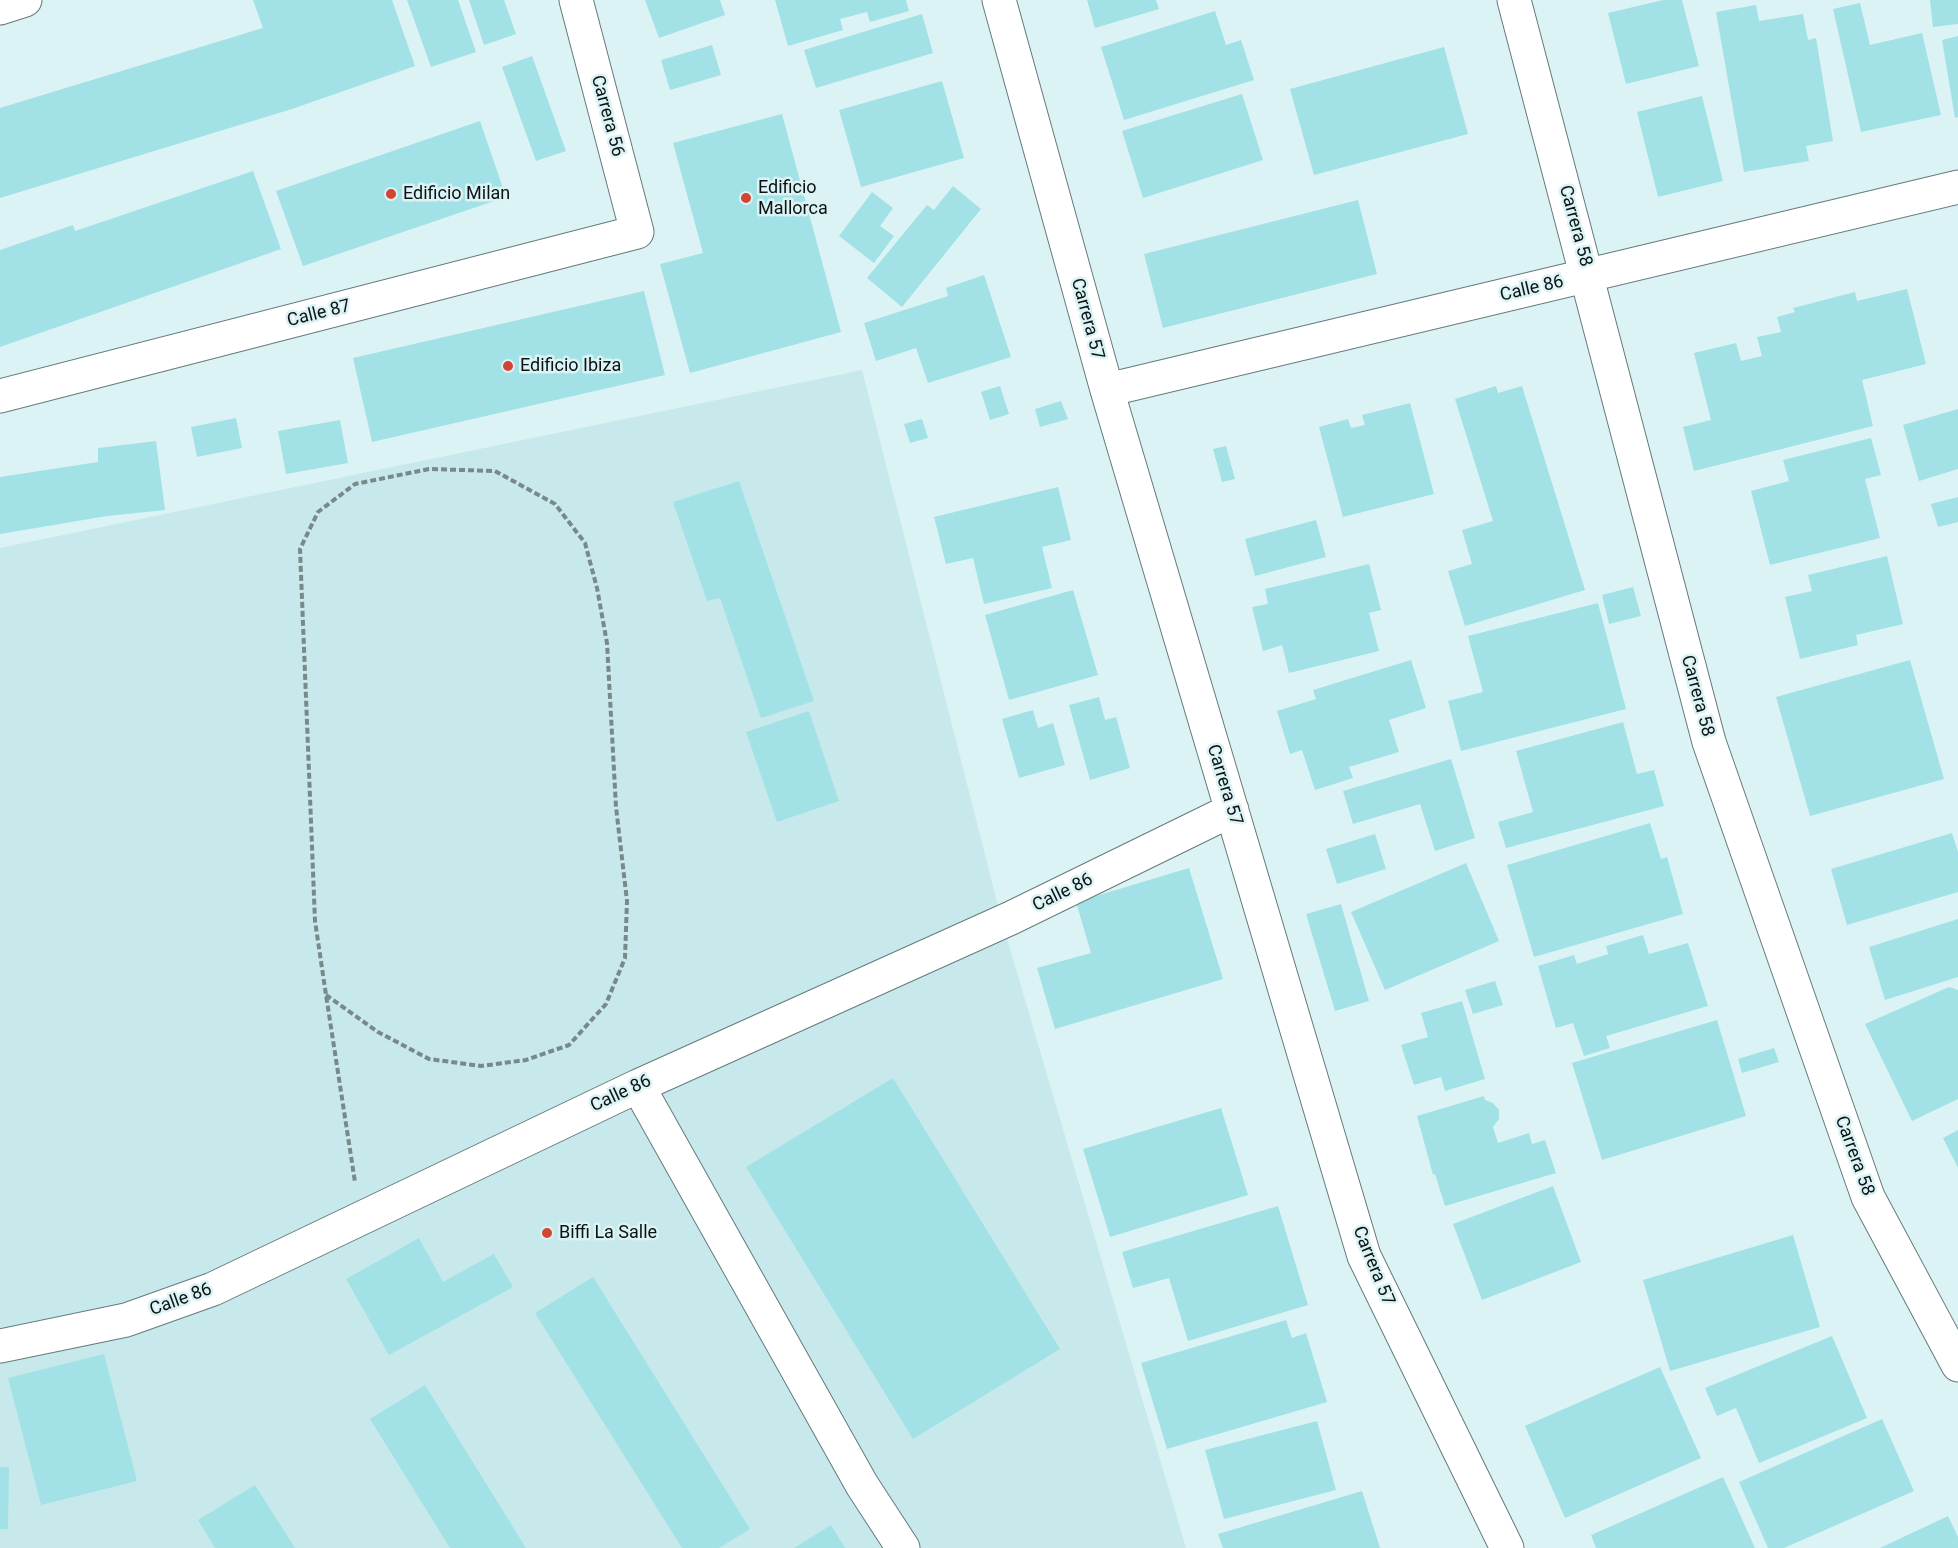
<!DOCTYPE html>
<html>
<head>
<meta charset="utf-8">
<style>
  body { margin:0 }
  canvas { display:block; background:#dbf3f4 }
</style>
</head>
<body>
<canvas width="1958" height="1548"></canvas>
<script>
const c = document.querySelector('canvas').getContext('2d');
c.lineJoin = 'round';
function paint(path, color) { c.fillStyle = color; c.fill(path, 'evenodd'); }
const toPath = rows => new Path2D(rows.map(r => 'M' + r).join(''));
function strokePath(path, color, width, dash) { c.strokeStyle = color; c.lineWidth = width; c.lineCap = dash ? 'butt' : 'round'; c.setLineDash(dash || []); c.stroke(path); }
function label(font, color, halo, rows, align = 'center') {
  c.font = font + ' Roboto,sans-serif'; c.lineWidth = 5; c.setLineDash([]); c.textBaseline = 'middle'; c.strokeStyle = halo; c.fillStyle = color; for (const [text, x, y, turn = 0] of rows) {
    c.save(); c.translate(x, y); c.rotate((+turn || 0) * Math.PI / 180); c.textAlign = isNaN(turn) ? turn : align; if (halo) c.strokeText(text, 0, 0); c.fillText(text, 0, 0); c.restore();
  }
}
paint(toPath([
  [862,370,1001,918,1186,1548,0,1548,0,548]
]), '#c7e9eb');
paint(toPath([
  [253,0,392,0,415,66,292,109,0,198,0,108,263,28],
  [407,0,458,0,476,52,431,67],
  [469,0,504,0,516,34,484,45],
  [645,0,720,0,725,15,659,38],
  [775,0,906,0,909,11,870,22,867,12,840,19,843,30,788,46],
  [1087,0,1156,0,1159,9,1095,28],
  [1663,0,1682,0,1699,66,1626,84,1608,13],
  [1930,0,1958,0,1958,24,1933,27],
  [1860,3,1870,45,1922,33,1941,115,1861,132,1833,9],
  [1756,5,1759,21,1803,14,1808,40,1816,38,1833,141,1806,146,1809,161,1744,172,1716,12],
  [1215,11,1226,45,1241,40,1254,80,1124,120,1101,47],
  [922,14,933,53,816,88,804,50],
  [1958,36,1958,117,1955,118,1942,40],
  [712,45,721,75,670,90,661,60],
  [1444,47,1468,134,1314,175,1290,89],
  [532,56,566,151,536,161,502,67],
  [942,81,964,158,861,187,839,110],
  [1242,94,1263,160,1143,198,1122,131],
  [1702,96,1723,181,1658,197,1637,112],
  [782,114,841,332,690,373,660,264,703,253,673,143],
  [480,121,506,197,303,266,276,191],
  [253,171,281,249,0,347,0,250,73,225,75,231],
  [953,186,981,209,902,307,867,278,927,205,934,210],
  [872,192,893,208,880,226,894,236,874,263,839,236],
  [1358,200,1377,274,1163,328,1144,254],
  [984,275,1011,357,928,383,916,348,876,361,864,323,948,296,946,288],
  [1907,289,1926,364,1862,380,1873,426,1694,471,1683,427,1711,420,1694,353,1736,343,1741,361,1762,356,1757,337,1781,332,1777,317,1795,312,1793,308,1855,292,1857,301],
  [644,291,665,375,372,442,353,358],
  [1000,386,1009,414,990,420,981,392],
  [1496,386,1498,393,1522,386,1585,590,1465,626,1448,571,1472,564,1462,530,1493,521,1455,399],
  [1061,401,1068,419,1040,427,1035,409],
  [1410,403,1434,494,1343,517,1319,427,1348,419,1351,428,1365,425,1362,415],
  [1958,409,1958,469,1919,481,1903,425],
  [236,418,242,448,197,457,191,427],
  [922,419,928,438,910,443,904,424],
  [340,420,348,463,286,474,278,431],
  [1871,438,1881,475,1865,479,1880,538,1770,565,1751,491,1789,481,1783,460],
  [156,441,165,510,107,516,0,534,0,477,98,462,98,448],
  [1226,446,1235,479,1222,482,1213,449],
  [739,481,814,701,761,718,720,598,707,601,673,502],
  [1058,487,1071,540,1042,547,1052,588,984,604,973,558,946,564,934,517],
  [1958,497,1958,522,1938,527,1931,504],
  [1316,520,1326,557,1255,576,1245,539],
  [1887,556,1903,624,1856,635,1858,645,1800,659,1785,597,1812,591,1808,575],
  [1369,564,1381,610,1369,613,1379,651,1289,673,1282,645,1263,651,1252,607,1268,604,1265,589],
  [1633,587,1641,616,1609,624,1602,595],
  [1073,590,1098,675,1009,700,985,615],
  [1598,603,1626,709,1461,751,1448,701,1483,692,1468,636],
  [1411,660,1426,708,1389,720,1399,752,1349,767,1353,778,1315,790,1302,750,1290,754,1277,711,1316,699,1313,690],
  [1910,660,1944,779,1810,816,1776,697],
  [1099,697,1105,720,1116,717,1130,768,1090,780,1069,705],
  [1033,710,1038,728,1053,723,1065,765,1019,778,1002,719],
  [809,711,839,801,777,822,746,732],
  [1623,722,1637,774,1654,770,1664,806,1506,848,1498,822,1533,812,1516,751],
  [1451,759,1475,838,1435,851,1420,804,1353,824,1343,791],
  [1650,823,1661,859,1667,857,1683,914,1534,957,1507,865],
  [1952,833,1958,852,1958,892,1847,925,1831,869],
  [1375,834,1386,869,1337,884,1326,849],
  [1466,863,1499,941,1385,990,1351,912],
  [1189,868,1223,979,1055,1029,1037,968,1091,953,1076,902],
  [1341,904,1369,1001,1335,1011,1306,914],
  [1958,919,1958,977,1885,1000,1869,947],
  [1643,935,1649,954,1688,943,1708,1006,1606,1036,1610,1048,1584,1056,1573,1023,1556,1028,1538,966,1574,955,1577,964,1608,954,1606,946],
  [1495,981,1503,1005,1473,1014,1465,990],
  [1949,987,1958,990,1958,1099,1912,1121,1865,1024],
  [1462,1001,1485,1079,1445,1091,1441,1077,1414,1085,1401,1045,1428,1037,1421,1013],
  [1717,1020,1746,1116,1602,1160,1572,1063],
  [1774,1048,1779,1062,1742,1073,1738,1059],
  [893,1078,1060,1349,913,1439,746,1167],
  [1484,1096,1485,1100,1493,1103,1499,1110,1499,1119,1493,1127,1498,1143,1529,1133,1532,1144,1545,1140,1556,1173,1445,1206,1435,1174,1433,1175,1417,1116],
  [1221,1108,1248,1195,1110,1237,1083,1149],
  [1958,1130,1958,1168,1943,1138],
  [1553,1186,1581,1262,1482,1300,1453,1224],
  [1278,1206,1308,1305,1188,1341,1169,1278,1133,1288,1122,1252],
  [1793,1235,1820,1327,1670,1371,1643,1280],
  [419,1238,443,1282,494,1254,513,1287,389,1355,346,1279],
  [593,1277,750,1529,719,1548,682,1548,535,1313],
  [1286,1320,1292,1338,1306,1333,1327,1402,1167,1449,1141,1363],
  [1832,1336,1867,1418,1759,1463,1736,1408,1717,1416,1705,1388],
  [104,1354,137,1481,41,1505,8,1378],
  [1660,1367,1701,1458,1565,1518,1525,1426],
  [425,1385,526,1548,450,1548,370,1419],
  [1882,1419,1914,1491,1784,1548,1768,1548,1739,1482],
  [1317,1421,1336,1490,1224,1519,1205,1450],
  [0,1467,9,1467,8,1529,0,1529],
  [1723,1477,1755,1548,1596,1548,1591,1535],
  [255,1485,295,1548,215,1548,198,1520],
  [1362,1491,1380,1548,1223,1548,1218,1534],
  [1948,1516,1958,1537,1958,1548,1880,1548],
  [831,1525,845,1548,794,1548]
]), '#a2e2e6');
const minor = toPath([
  [999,0,1107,390,1364,1256,1507,1548],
  [1514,0,1709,742,1868,1197,1958,1365],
  [0,8,25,0],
  [1107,390,1958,187],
  [0,396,637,232,576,0],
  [638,1086,862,1485,903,1548],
  [0,1346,126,1320,213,1289,638,1086,1011,918,1232,810]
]);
strokePath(minor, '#657a7c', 35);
strokePath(toPath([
  [326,995,378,1032,429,1059,481,1066,526,1060,569,1045,606,1004,625,958,627,901,616,807,607,643,597,588,585,543,555,504,495,471,429,469,355,484,318,512,300,549,315,921,326,995,355,1182]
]), '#78898a', 4, [6, 3]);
strokePath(minor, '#fff', 33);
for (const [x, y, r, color] of [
  [391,194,6,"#d14532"],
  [746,198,6,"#d14532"],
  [508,366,6,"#d14532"],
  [547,1233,6,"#d14532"]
]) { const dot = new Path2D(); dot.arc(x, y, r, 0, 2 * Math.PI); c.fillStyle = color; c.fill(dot); strokePath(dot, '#dbf3f4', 2); }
label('18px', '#0b1314', '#dbf3f4', [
  ["Carrera 56",607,116,75],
  ["Carrera 58",1575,226,75],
  ["Calle 86",1532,289,-13],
  ["Calle 87",319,314,-14],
  ["Carrera 57",1087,319,75],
  ["Carrera 58",1697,696,75],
  ["Carrera 57",1224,785,73],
  ["Calle 86",1063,893,-26],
  ["Calle 86",621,1094,-25],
  ["Carrera 58",1854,1156,70],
  ["Carrera 57",1373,1266,68],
  ["Calle 86",181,1300,-20]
]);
label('18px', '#0b1314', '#dbf3f4', [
  ["Edificio",758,188],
  ["Mallorca",758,209],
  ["Edificio Milan",403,194],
  ["Edificio Ibiza",520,366],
  ["Biffi La Salle",559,1233]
], 'left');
</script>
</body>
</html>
